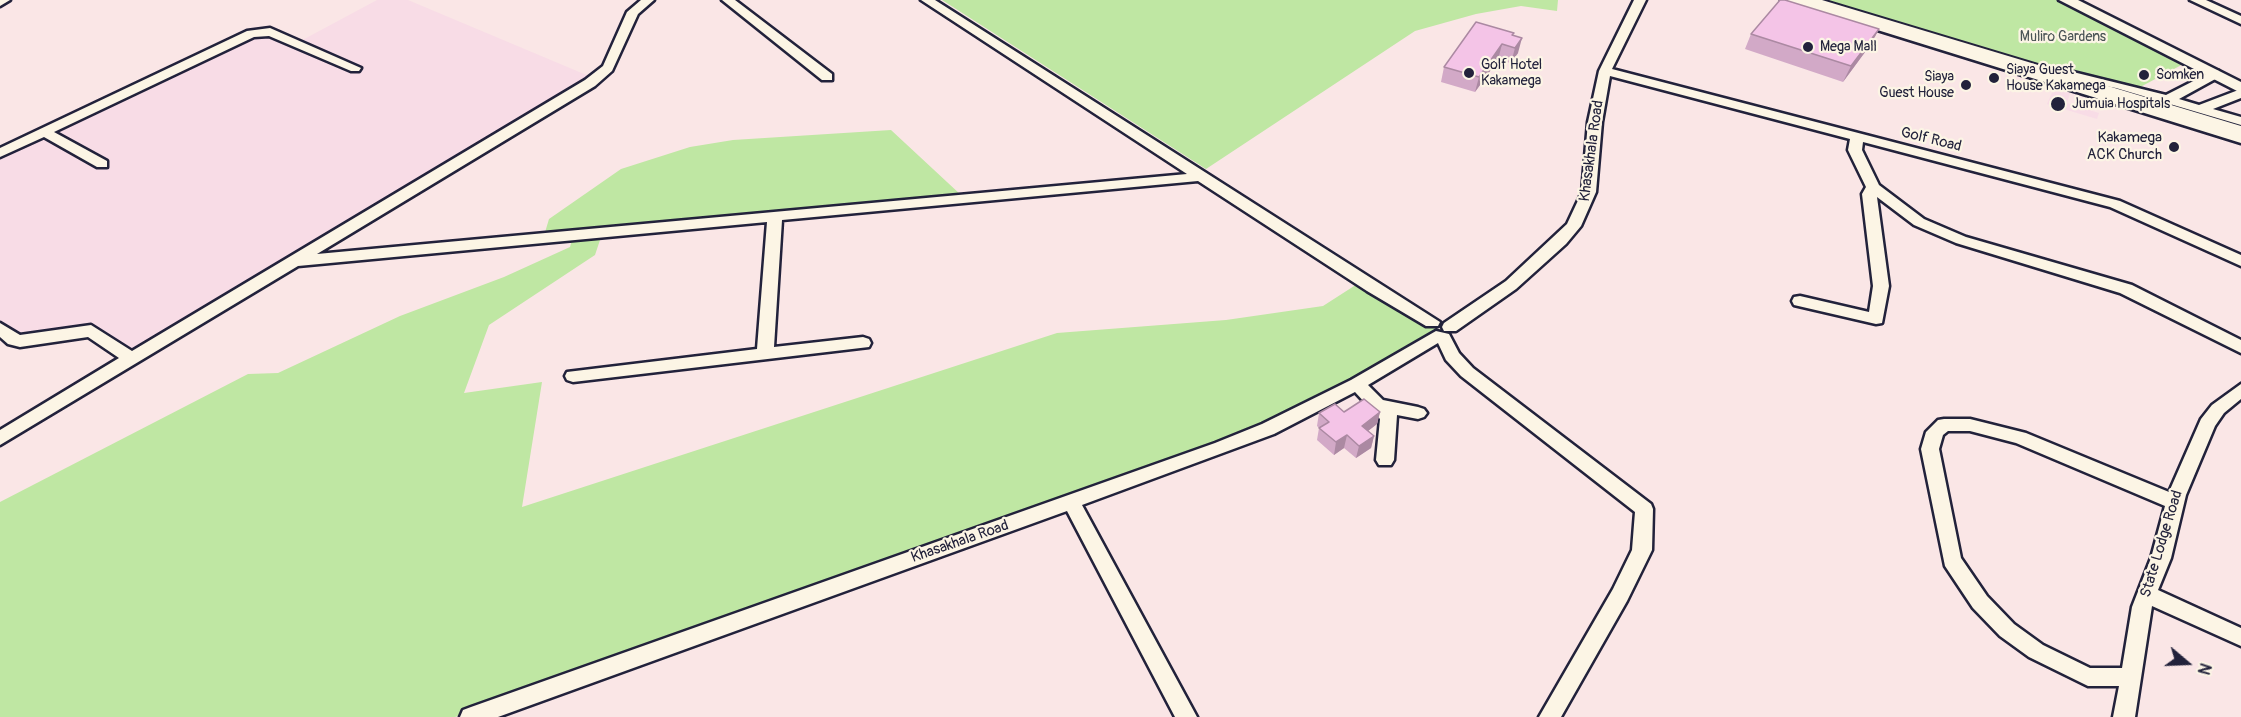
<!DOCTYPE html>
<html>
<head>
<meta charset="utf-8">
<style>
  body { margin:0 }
  #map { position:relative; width:2241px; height:717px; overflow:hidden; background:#fae6e6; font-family:Pangolin,sans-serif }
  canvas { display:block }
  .north { position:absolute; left:2157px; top:633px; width:60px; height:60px; -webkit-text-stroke:4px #fcf5e5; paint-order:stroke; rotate:109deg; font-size:16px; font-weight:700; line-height:24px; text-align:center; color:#22223b }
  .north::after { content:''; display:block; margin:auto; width:21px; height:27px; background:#22223b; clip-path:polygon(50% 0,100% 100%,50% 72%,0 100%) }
</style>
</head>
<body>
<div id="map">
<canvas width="2241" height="717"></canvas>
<div class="north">N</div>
</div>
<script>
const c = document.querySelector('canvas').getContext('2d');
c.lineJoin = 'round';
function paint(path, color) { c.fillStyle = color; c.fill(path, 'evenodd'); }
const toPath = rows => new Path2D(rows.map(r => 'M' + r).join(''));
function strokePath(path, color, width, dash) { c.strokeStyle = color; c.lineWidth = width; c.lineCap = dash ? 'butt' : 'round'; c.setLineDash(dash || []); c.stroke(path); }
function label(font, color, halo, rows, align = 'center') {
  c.font = font + ' Pangolin,sans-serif'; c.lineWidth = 4.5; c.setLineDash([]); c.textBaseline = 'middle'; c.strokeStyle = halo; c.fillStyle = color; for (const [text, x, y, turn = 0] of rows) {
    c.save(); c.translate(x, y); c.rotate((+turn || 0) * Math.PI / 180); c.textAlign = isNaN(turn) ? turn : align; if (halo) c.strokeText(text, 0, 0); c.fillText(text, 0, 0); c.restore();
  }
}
paint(toPath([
  [377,0,408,0,596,79,134,358,97,332,26,340,0,328,0,154,250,36,268,33,295,44],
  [2054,88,2070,93,2067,103,2099,113,2097,119,2047,104]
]), '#f8dce6');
paint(toPath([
  [942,0,1558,0,1557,11,1521,6,1476,14,1415,31,1206,169],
  [1825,0,2067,0,2189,61,2129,93],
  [891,130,961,195,604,228,595,255,489,325,464,393,542,382,522,507,1057,333,1226,320,1323,306,1365,279,1440,330,1344,386,1284,415,1068,500,698,635,455,717,0,717,0,502,248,374,278,373,400,316,504,277,570,247,573,236,543,239,549,219,621,169,690,147,733,140]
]), '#bfe7a3');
const minor = toPath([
  [0,0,10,0,0,6,0,0],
  [641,0,654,0,638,14,612,71,595,86,317,254,1187,174,921,0,935,0,1440,322,1438,326,1426,326,1367,291,1198,181,782,220,774,347,863,337,869,339,871,343,869,347,573,382,567,380,565,376,567,372,757,349,767,222,298,266,0,445,0,430,119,358,88,337,20,347,8,344,0,337,0,323,20,335,91,325,132,351,585,80,603,66,627,12,641,0],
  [722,0,735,0,832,74,832,80,822,80,722,0],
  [1634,0,1646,0,1612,69,2120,201,2241,255,2241,266,2110,207,1863,142,1862,150,1879,185,1924,219,1966,237,2132,285,2241,340,2241,353,2120,293,1956,243,1914,225,1877,197,1889,286,1882,323,1876,324,1794,305,1792,301,1794,297,1800,296,1869,312,1873,286,1862,194,1866,187,1848,150,1850,139,1610,76,1602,122,1596,192,1581,226,1566,244,1516,289,1456,331,1444,331,1442,327,1444,323,1506,281,1567,224,1582,192,1588,122,1599,71,1634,0],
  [1781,0,1799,0,2241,135,2241,143,1781,0],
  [2190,0,2206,0,2241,16,2241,24,2190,0],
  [270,28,361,68,359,71,351,71,269,36,254,37,54,132,107,161,107,167,97,167,44,137,0,157,0,148,247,31,270,28],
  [2215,70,2219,71,2219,77,2179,99,2199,105,2241,89,2241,98,2213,109,2241,117,2241,125,2116,88,2065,78,2063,75,2069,71,2166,95,2215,70],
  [1436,331,1449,334,1459,353,1473,368,1651,504,1653,509,1652,550,1627,601,1561,717,1539,717,1613,589,1632,550,1635,512,1461,376,1446,360,1438,343,1368,385,1383,400,1418,407,1424,409,1427,413,1424,417,1418,419,1397,415,1394,460,1391,465,1379,465,1376,460,1380,419,1355,392,1274,434,1082,505,1197,717,1175,717,1067,511,498,717,460,717,463,710,471,707,1215,443,1262,424,1351,380,1436,331],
  [2241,384,2241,399,2224,413,2215,426,2186,495,2171,558,2158,590,2241,628,2241,646,2152,606,2135,717,2113,717,2119,686,2088,686,2029,657,2000,636,1973,608,1945,566,1921,449,1926,432,1938,420,1944,419,1970,419,2026,433,2169,492,2201,419,2212,405,2241,384],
  [1948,431,1970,431,2016,443,2165,506,2151,558,2132,607,2122,668,2090,668,2043,645,2014,624,1987,596,1961,558,1939,449,1943,435,1948,431]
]);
const major = toPath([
  [2059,0,2078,0,2241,82,2241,93,2059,0]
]);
const highway = toPath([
  [1795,0,1822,0,2241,126,2241,138,1798,4,1795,0]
]);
strokePath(minor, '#22223b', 5);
strokePath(major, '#22223b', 5);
strokePath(highway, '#22223b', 4);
paint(minor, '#fcf5e5');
paint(major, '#fcf5e5');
paint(highway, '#fcf5e5');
paint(toPath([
  [1879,29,1871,44,1843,82,1745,49,1751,34],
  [1513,36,1518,53,1511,63,1498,60,1475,92,1441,82,1444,67],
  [1344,412,1380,412,1377,424,1368,431,1374,436,1371,448,1356,458,1344,448,1334,455,1317,440,1319,428,1317,426,1319,413]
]), '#d2a9c7');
paint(toPath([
  [1879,29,1871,44,1843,82,1851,66],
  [1522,38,1518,53,1511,63,1515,48],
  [1502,44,1498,60,1475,92,1479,77],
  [1380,412,1377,424,1359,438,1362,426],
  [1347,435,1344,448,1334,455,1336,442],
  [1374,436,1371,448,1356,458,1359,446]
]), '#ab89a2');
const building = toPath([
  [1780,0,1785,0,1879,29,1851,66,1751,34,1780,0],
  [1476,22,1514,33,1512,35,1522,38,1515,48,1502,44,1479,77,1444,67,1476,22],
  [1364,399,1380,412,1362,426,1374,436,1359,446,1347,435,1336,442,1319,428,1329,422,1319,413,1335,404,1344,412,1364,399]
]);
paint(building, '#f4c4e7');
strokePath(building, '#ab89a2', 1.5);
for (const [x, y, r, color] of [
  [1808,47,6,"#22223b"],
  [1469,73,6,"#22223b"],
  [2144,75,6,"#22223b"],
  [1994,78,6,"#22223b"],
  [1966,85,6,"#22223b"],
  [2058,104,8,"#22223b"],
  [2174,147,6,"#22223b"]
]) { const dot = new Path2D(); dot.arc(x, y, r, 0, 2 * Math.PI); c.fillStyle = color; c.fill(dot); strokePath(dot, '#fcf5e5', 2); }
label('14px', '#495355', '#fcf5e5', [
  ["Muliro Gardens",2063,37]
]);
label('14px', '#22223b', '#fcf5e5', [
  ["Mega Mall",1820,47],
  ["Golf Hotel",1481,65],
  ["Kakamega",1481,81],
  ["Siaya Guest",2006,70],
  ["House Kakamega",2006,86],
  ["Somken",2156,75],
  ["Siaya",1954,77,"right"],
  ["Guest House",1954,93,"right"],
  ["Jumuia Hospitals",2072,104]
], 'left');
label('15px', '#22223b', '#fcf5e5', [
  ["Kakamega",2162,138],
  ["ACK Church",2162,155]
], 'right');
label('15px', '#22223b', '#fcf5e5', [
  ["Golf Road",1931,140,14],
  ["Khasakhala Road",1592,151,-82],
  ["Khasakhala Road",960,542,-19],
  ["State Lodge Road",2162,544,-73]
]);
</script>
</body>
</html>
